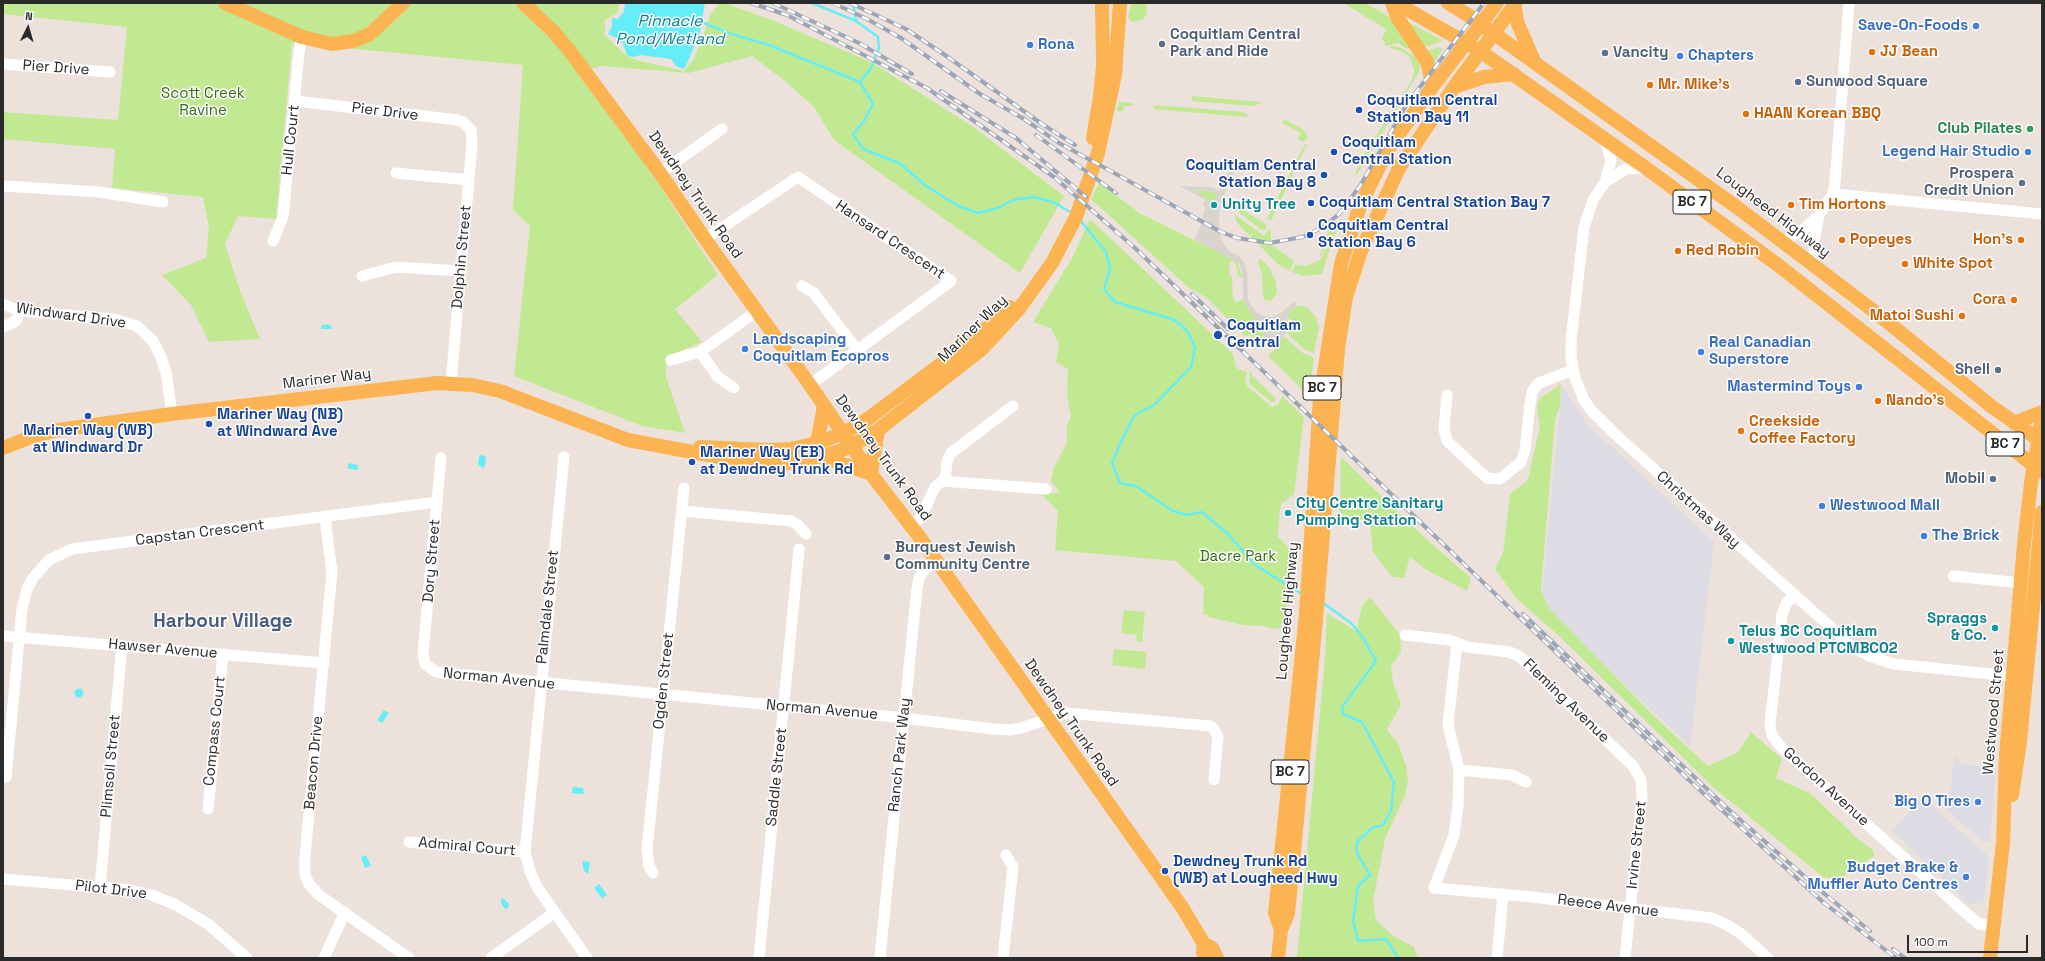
<!DOCTYPE html>
<html>
<head>
<meta charset="utf-8">
<style>
  body { margin:0 }
  #map { position:relative; width:2045px; height:961px; overflow:hidden; background:#ede2db; font-family:"Space Grotesk",sans-serif }
  canvas { display:block }
  .frame { position:absolute; inset:0; border:4px solid #2a2a2a; pointer-events:none }
  .north { position:absolute; left:8px; top:8px; width:40px; height:40px; -webkit-text-stroke:3px #fff; paint-order:stroke; rotate:5deg; font-size:11px; font-weight:700; line-height:16px; text-align:center; color:#2a2a2a }
  .north::after { content:''; display:block; margin:auto; width:14px; height:18px; background:#2a2a2a; clip-path:polygon(50% 0,100% 100%,50% 72%,0 100%) }
  .scale { position:absolute; left:1907px; top:935px; width:121px; height:18px; box-sizing:border-box; border:2px solid #2a2a2a; border-top:0; padding-left:5px; font-size:12px; line-height:14px; white-space:nowrap; color:#2a2a2a; -webkit-text-stroke:3px #fff; paint-order:stroke }
</style>
</head>
<body>
<div id="map">
<canvas width="2045" height="961"></canvas>
<div class="frame"></div>
<div class="north">N</div>
<div class="scale">100 m</div>
</div>
<script>
const c = document.querySelector('canvas').getContext('2d');
c.lineJoin = 'round';
function paint(path, color) { c.fillStyle = color; c.fill(path, 'evenodd'); }
const toPath = rows => new Path2D(rows.map(r => 'M' + r).join(''));
function strokePath(path, color, width, dash) { c.strokeStyle = color; c.lineWidth = width; c.lineCap = dash ? 'butt' : 'round'; c.setLineDash(dash || []); c.stroke(path); }
function label(font, color, halo, rows, align = 'center') {
  c.font = font + ' "Space Grotesk",sans-serif'; c.lineWidth = 3; c.setLineDash([]); c.textBaseline = 'middle'; c.strokeStyle = halo; c.fillStyle = color; for (const [text, x, y, turn = 0] of rows) {
    c.save(); c.translate(x, y); c.rotate((+turn || 0) * Math.PI / 180); c.textAlign = isNaN(turn) ? turn : align; if (halo) c.strokeText(text, 0, 0); c.fillText(text, 0, 0); c.restore();
  }
}
paint(toPath([
  [1562,385,1587,424,1714,542,1690,747,1541,604],
  [1954,756,1963,764,1996,768,1990,842,1984,842,1948,811],
  [1922,797,1989,857,1984,900,1981,903,1971,904,1963,898,1893,831]
]), '#dddce5');
paint(toPath([
  [3,3,620,3,617,13,605,20,605,35,624,54,636,60,684,71,694,59,711,14,720,3,725,3,774,21,871,62,972,126,1064,196,1020,273,834,140,815,108,785,81,752,56,689,73,601,66,585,71,718,275,675,309,702,342,666,357,666,377,685,433,642,426,514,376,530,226,513,210,523,65,292,43,276,219,238,216,225,244,240,291,260,339,209,342,191,305,162,275,206,258,209,228,203,197,112,188,115,149,3,139,3,112,118,120,127,27,3,14],
  [1132,3,1146,3,1147,14,1142,20,1132,22,1128,17],
  [1343,3,1365,3,1383,13,1391,19,1410,47,1407,49,1398,43,1386,46,1382,38,1386,29],
  [1406,21,1442,40,1442,41,1424,47],
  [1392,46,1399,47,1415,57,1420,64,1419,72,1358,173,1354,176,1366,151,1410,84,1413,76,1414,71,1410,57,1401,51,1389,48],
  [1439,47,1443,49,1434,62,1427,51],
  [1192,96,1261,102,1262,103,1253,106,1192,101],
  [1119,102,1133,103,1133,106,1124,106,1123,111,1117,111],
  [1154,105,1243,112,1248,115,1246,117,1154,109],
  [1284,119,1305,131,1308,139,1305,139,1304,142,1298,139,1301,133,1282,123],
  [1305,144,1307,144,1271,221,1267,218],
  [1099,183,1141,214,1237,261,1243,278,1238,276,1237,267,1233,261,1230,262,1229,273,1232,278,1233,297,1236,303,1237,301,1244,300,1257,320,1263,332,1263,347,1250,335,1245,336,1207,298,1189,288,1091,199],
  [1191,190,1215,192,1217,197,1214,201,1211,201],
  [1236,206,1266,224,1266,229,1262,230,1246,218,1237,211],
  [1234,214,1264,236,1270,228,1272,245,1294,261,1290,271,1279,265,1238,224],
  [1090,219,1233,354,1236,368,1247,372,1245,380,1247,386,1272,407,1278,405,1282,396,1304,417,1294,494,1281,504,1279,517,1278,537,1293,552,1288,562,1291,576,1288,583,1285,624,1281,624,1281,628,1273,629,1263,626,1244,625,1208,617,1208,615,1203,614,1204,587,1176,561,1055,550,1058,511,1041,494,1060,493,1051,481,1054,467,1067,443,1067,425,1071,417,1067,395,1068,369,1056,362,1059,344,1051,328,1033,322,1072,258],
  [1332,220,1339,222,1337,231,1320,257,1319,256,1323,248],
  [1332,241,1322,274,1303,276,1292,272,1295,265,1305,266,1319,261],
  [1260,258,1269,267,1276,282,1277,293,1271,301,1265,300,1263,297,1262,274,1258,261],
  [1298,305,1307,307,1316,317,1319,328,1314,353,1304,349,1287,333,1290,329,1287,325,1287,322,1290,322,1291,319,1288,319,1288,316,1292,309],
  [1284,336,1301,352,1314,358,1309,396,1268,356,1280,344,1278,342],
  [1251,370,1252,375,1276,399,1275,402,1271,402,1250,384,1249,378],
  [1561,384,1560,406,1555,420,1541,590,1549,608,1654,716,1708,766,1738,752,1751,732,1782,759,1776,778,1811,794,1858,839,1873,850,1874,856,1838,880,1823,877,1712,786,1559,636,1517,599,1495,569,1503,553,1510,494,1528,480,1540,426,1537,410,1539,399],
  [1341,457,1424,537,1471,578,1467,591,1428,571,1410,557,1404,578,1392,577,1373,552,1370,523,1340,513],
  [1370,597,1400,635,1401,652,1391,666,1393,682,1401,704,1387,730,1398,743,1406,766,1408,780,1405,795,1385,839,1373,901,1376,920,1393,936,1414,947,1418,958,1297,958,1325,658,1327,613,1356,631,1362,606],
  [1124,610,1145,612,1142,642,1136,641,1137,635,1121,633],
  [1114,649,1147,652,1145,669,1112,665]
]), '#c1e992');
paint(toPath([
  [1230,157,1236,158,1238,163,1220,204,1219,221,1221,240,1230,252,1239,256,1243,261,1247,272,1248,300,1256,312,1263,316,1271,317,1281,313,1292,303,1295,302,1296,306,1292,309,1288,316,1287,325,1290,329,1278,342,1273,337,1263,348,1264,338,1261,327,1248,308,1243,298,1243,275,1239,263,1194,239,1199,230,1205,207,1203,205,1205,200,1180,186,1211,187,1219,191,1233,164,1227,161],
  [1193,190,1215,192,1217,197,1214,201,1211,201]
]), '#d9d3ce');
paint(toPath([
  [625,3,705,3,700,32,686,66,683,69,676,66,671,59,641,55,633,57,627,55,622,41,608,34,612,27,612,18,618,19,624,11],
  [329,324,332,327,331,329,321,329,322,325],
  [482,455,486,457,485,466,483,468,478,465,479,456],
  [349,463,358,465,358,469,355,470,347,468],
  '74.5 693a4.5 4.5 0 1 1 9 0a4.5 4.5 0 1 1-9 0Z',
  [384,710,389,713,382,723,377,720],
  [573,787,583,788,584,794,572,793],
  [366,855,371,866,365,868,361,857],
  [582,861,590,862,588,874,584,871],
  [599,884,607,895,602,898,594,888],
  [503,898,509,904,508,908,505,909,501,903,501,900]
]), '#65eef8');
strokePath(toPath([
  [812,3,856,21,878,37,879,48,871,68,860,82],
  [853,3,856,20],
  [702,22,728,33,769,45,860,82],
  [860,82,873,104,864,121,853,134,863,149,899,163,926,186,958,206,978,213,998,208,1013,200,1034,197,1053,202,1072,213],
  [1080,220,1106,252,1110,270,1104,289,1115,302,1175,320,1188,332,1195,348,1191,367,1154,405,1135,415,1124,435,1112,463,1120,483,1136,486,1173,511,1187,515,1202,512,1229,535,1255,565,1302,594],
  [1323,603,1351,623,1362,636,1376,661,1342,707,1343,714,1362,722,1394,782,1391,811,1383,825,1372,828,1357,842,1357,853,1370,875,1358,886,1353,921,1358,941,1386,939,1398,958]
]), '#65eef8', 2.5);
strokePath(toPath([
  [3,64,110,72],
  [295,101,458,120,463,122,471,130,472,144,451,383],
  [1605,139,1611,161,1605,182,1593,200,1584,227,1571,341,1571,359,1575,378,1584,400,1591,410,1616,435,1854,648,1872,657,1894,664,2020,677],
  [396,173,469,180],
  [660,173,722,129],
  [1605,182,1626,169,1646,168],
  [3,186,99,192,163,202],
  [1833,194,2042,214],
  [705,239,798,177,951,281,810,385],
  [273,241,283,217,299,52,302,37],
  [1783,242,1805,228,1819,215,1833,194,1835,182,1849,3],
  [1814,265,1814,242,1819,215],
  [362,276,396,267,461,271],
  [802,286,813,292,858,351],
  [3,304,20,311,114,319,137,326,153,341,161,357,166,372,172,414],
  [3,327,16,321,20,311],
  [700,352,718,377,734,388],
  [671,360,700,352,757,311],
  [1447,395,1444,429,1447,441,1487,478,1500,479,1521,462,1525,450,1530,404,1532,392,1536,386,1539,383,1573,370],
  [564,457,525,852,530,871,537,887,587,958],
  [441,458,423,653,425,664,436,672,895,717,993,729,1010,730,1021,728,1066,713,1210,726,1214,729,1218,737,1214,780],
  [945,481,947,461,951,453,1013,406],
  [682,511,791,521,798,525,806,534],
  [325,518,332,572,305,856,305,875,309,884,319,895,409,958],
  [912,527,922,515,935,487,942,481,1046,489],
  [1953,576,2021,583],
  [1794,595,1786,604,1782,615,1770,725,1772,735,1780,746,1959,907,1979,924,1994,926],
  [1405,635,1449,640,1467,647,1510,652,1520,657,1633,766,1641,780,1642,797,1625,958],
  [3,636,324,663],
  [1457,643,1448,725,1459,770,1458,805,1454,835,1434,888,1532,897,1712,918,1727,925,1740,933,1768,958],
  [1459,770,1512,775,1526,782],
  [6,777,22,609,27,589,33,578,49,560,72,549,437,502],
  [208,809,223,654],
  [409,842,525,852],
  [653,873,649,866,647,849,684,488],
  [3,879,130,890,152,895,176,905,208,924,247,958],
  [100,887,122,645],
  [324,958,345,912],
  [491,958,555,912],
  [759,958,799,549],
  [880,958,917,588,919,578,924,570,935,559],
  [1003,958,1013,867,1006,855],
  [1497,958,1503,894]
]), '#fff', 11);
strokePath(toPath([
  [225,3,302,37,332,44,353,41,370,34,403,3],
  [523,3,553,31,569,50,660,173,705,239,810,385,871,474,921,539,1182,907,1204,944,1212,948,1217,958],
  [1392,3,1397,17,1427,62,1433,86],
  [1396,3,1480,51,1646,168,1778,265,2042,472],
  [1448,3,1468,15,1738,208,1879,315,1991,406,2042,442],
  [1514,6,1518,24,1535,63],
  [1454,87,1484,77,1514,74],
  [1093,138,1100,97,1103,65,1102,3],
  [2014,423,2042,412],
  [817,443,824,406],
  [700,447,768,450,790,449,817,443,844,433,869,418,954,354,988,327,1010,307],
  [3,448,31,437,58,430,172,414,437,383,472,385,500,391,628,440,746,462,773,464,798,462,840,451,862,440,878,430,982,349,1019,309,1052,263,1076,217,1098,153,1115,75,1120,3],
  [823,457,871,474],
  [871,474,878,430],
  [2012,795,2020,742,2042,512],
  [1281,930,1275,913,1306,614,1320,399,1341,264,1360,206,1387,151,1433,86,1497,3],
  [1204,944,1203,952,1205,958],
  [1278,958,1281,930,1288,914,1316,620,1338,349,1346,297,1361,251,1399,168,1454,87,1516,3],
  [1990,958,2003,843,2006,755,2024,544,2031,483,2042,418]
]), '#fcb351', 14);
const rail = toPath([
  [751,3,787,15,927,88,1054,177,1135,248,1691,782,1824,903,1896,958],
  [773,3,859,43,912,74],
  [833,3,867,19,901,38,980,94,1024,119,1059,143,1107,169,1221,232,1237,238,1270,243,1302,237,1322,228,1339,214,1360,186,1407,104,1484,3],
  [850,3,906,29,945,55,1042,124,1075,145],
  [941,91,1016,138,1086,197],
  [1036,135,1116,193],
  [1192,294,1228,329],
  [1523,614,1728,809,1821,891,1870,931],
  [1893,949,1905,958]
]);
strokePath(rail, '#9da6b6', 4);
strokePath(rail, '#fff', 2.5, [8]);
for (const [x, y, r, color] of [
  [1976,26,4,"#3f7fe0"],
  [1162,44,4,"#5c6f8a"],
  [1030,45,4,"#3f7fe0"],
  [1872,52,4,"#e8710a"],
  [1605,53,4,"#5c6f8a"],
  [1680,56,4,"#3f7fe0"],
  [1798,82,4,"#5c6f8a"],
  [1650,85,4,"#e8710a"],
  [1359,110,4,"#1a4fb4"],
  [1746,114,4,"#e8710a"],
  [2030,129,4,"#2e9e5b"],
  [1334,152,4,"#1a4fb4"],
  [2028,152,4,"#3f7fe0"],
  [1324,175,4,"#1a4fb4"],
  [2022,183,4,"#5c6f8a"],
  [1311,203,4,"#1a4fb4"],
  [1214,205,4,"#0f9aa8"],
  [1791,205,4,"#e8710a"],
  [1310,235,4,"#1a4fb4"],
  [1842,240,4,"#e8710a"],
  [2021,240,4,"#e8710a"],
  [1678,251,4,"#e8710a"],
  [1905,264,4,"#e8710a"],
  [2014,300,4,"#e8710a"],
  [1962,316,4,"#e8710a"],
  [1218,335,5,"#1a4fb4"],
  [745,349,4,"#3f7fe0"],
  [1701,352,4,"#3f7fe0"],
  [1998,370,4,"#5c6f8a"],
  [1859,387,4,"#3f7fe0"],
  [1878,401,4,"#e8710a"],
  [88,416,4,"#1a4fb4"],
  [209,424,4,"#1a4fb4"],
  [1741,431,4,"#e8710a"],
  [692,462,4,"#1a4fb4"],
  [1993,479,4,"#5c6f8a"],
  [1822,506,4,"#3f7fe0"],
  [1288,513,4,"#0f9aa8"],
  [1924,536,4,"#3f7fe0"],
  [887,557,4,"#5c6f8a"],
  [1995,628,4,"#0f9aa8"],
  [1731,641,4,"#0f9aa8"],
  [1978,802,4,"#3f7fe0"],
  [1165,871,4,"#1a4fb4"],
  [1966,877,4,"#3f7fe0"]
]) { const dot = new Path2D(); dot.arc(x, y, r, 0, 2 * Math.PI); c.fillStyle = color; c.fill(dot); strokePath(dot, '#fff', 1.5); }
for (const [x, y, w] of [
  [1692,202,38],
  [1322,388,38],
  [2005,444,38],
  [1290,772,38]
]) { const box = new Path2D(); box.roundRect(x - w / 2, y - 12, w, 24, 3); c.fillStyle = '#fff'; c.fill(box); strokePath(box, '#2a2a2a', 1); }
label('bold 14px', '#2a2a2a', null, [
  ["BC 7",1692,202],
  ["BC 7",1322,388],
  ["BC 7",2005,444],
  ["BC 7",1290,772]
]);
label('bold 15px', '#366cbe', '#fff', [
  ["Save-On-Foods",1968,26,"right"],
  ["Rona",1038,45],
  ["Chapters",1688,56],
  ["Legend Hair Studio",2020,152,"right"],
  ["Landscaping",753,340],
  ["Coquitlam Ecopros",753,357],
  ["Real Canadian",1709,343],
  ["Superstore",1709,360],
  ["Mastermind Toys",1851,387,"right"],
  ["Westwood Mall",1830,506],
  ["The Brick",1932,536],
  ["Big O Tires",1970,802,"right"],
  ["Budget Brake &",1958,868,"right"],
  ["Muffler Auto Centres",1958,885,"right"]
], 'left');
label('bold 15px', '#4e5e75', '#fff', [
  ["Coquitlam Central",1170,35],
  ["Park and Ride",1170,52],
  ["Vancity",1613,53],
  ["Sunwood Square",1806,82],
  ["Prospera",2014,174,"right"],
  ["Credit Union",2014,191,"right"],
  ["Shell",1990,370,"right"],
  ["Mobil",1985,479,"right"],
  ["Burquest Jewish",895,548],
  ["Community Centre",895,565]
], 'left');
label('bold 15px', '#c56008', '#fff', [
  ["JJ Bean",1880,52],
  ["Mr. Mike's",1658,85],
  ["HAAN Korean BBQ",1754,114],
  ["Tim Hortons",1799,205],
  ["Popeyes",1850,240],
  ["Hon's",2013,240,"right"],
  ["Red Robin",1686,251],
  ["White Spot",1913,264],
  ["Cora",2006,300,"right"],
  ["Matoi Sushi",1954,316,"right"],
  ["Nando's",1886,401],
  ["Creekside",1749,422],
  ["Coffee Factory",1749,439]
], 'left');
label('15px', '#2a2a2a', '#fff', [
  ["Pier Drive",56,68,4],
  ["Pier Drive",385,112,7],
  ["Hull Court",291,140,-84],
  ["Dewdney Trunk Road",695,195,55],
  ["Lougheed Highway",1773,213,37],
  ["Hansard Crescent",890,240,34],
  ["Dolphin Street",462,257,-85],
  ["Windward Drive",71,316,8],
  ["Mariner Way",973,329,-44],
  ["Mariner Way",327,379,-7],
  ["Dewdney Trunk Road",883,458,54],
  ["Christmas Way",1698,510,42],
  ["Capstan Crescent",200,533,-7],
  ["Dory Street",432,561,-85],
  ["Palmdale Street",548,607,-84],
  ["Lougheed Highway",1288,611,-85],
  ["Hawser Avenue",163,649,5],
  ["Norman Avenue",499,679,6],
  ["Ogden Street",664,681,-84],
  ["Fleming Avenue",1566,701,44],
  ["Norman Avenue",822,710,5],
  ["Westwood Street",1994,712,-85],
  ["Dewdney Trunk Road",1071,723,55],
  ["Compass Court",215,731,-84],
  ["Ranch Park Way",900,755,-84],
  ["Beacon Drive",314,763,-85],
  ["Plimsoll Street",111,766,-85],
  ["Saddle Street",777,777,-84],
  ["Gordon Avenue",1826,787,42],
  ["Irvine Street",1637,845,-84],
  ["Admiral Court",467,847,5],
  ["Pilot Drive",111,890,7],
  ["Reece Avenue",1608,906,7]
]);
label('15px', '#386d14', '#fff', [
  ["Scott Creek",203,94],
  ["Ravine",203,111],
  ["Dacre Park",1238,557]
]);
label('bold 15px', '#164399', '#fff', [
  ["Coquitlam Central",1367,101],
  ["Station Bay 11",1367,118],
  ["Coquitlam",1342,143],
  ["Central Station",1342,160],
  ["Coquitlam Central",1316,166,"right"],
  ["Station Bay 8",1316,183,"right"],
  ["Coquitlam Central Station Bay 7",1319,203],
  ["Coquitlam Central",1318,226],
  ["Station Bay 6",1318,243],
  ["Coquitlam",1227,326],
  ["Central",1227,343],
  ["Mariner Way (NB)",217,415],
  ["at Windward Ave",217,432],
  ["Mariner Way (WB)",88,431,"center"],
  ["at Windward Dr",88,448,"center"],
  ["Mariner Way (EB)",700,453],
  ["at Dewdney Trunk Rd",700,470],
  ["Dewdney Trunk Rd",1173,862],
  ["(WB) at Lougheed Hwy",1173,879]
], 'left');
label('bold 15px', '#27864d', '#fff', [
  ["Club Pilates",2022,129]
], 'right');
label('bold 15px', '#0d838f', '#fff', [
  ["Unity Tree",1222,205],
  ["City Centre Sanitary",1296,504],
  ["Pumping Station",1296,521],
  ["Spraggs",1987,619,"right"],
  ["& Co.",1987,636,"right"],
  ["Telus BC Coquitlam",1739,632],
  ["Westwood PTCMBC02",1739,649]
], 'left');
label('italic 16px', '#048297', '#fff', [
  ["Pinnacle",670,22],
  ["Pond/Wetland",670,40]
]);
label('bold 19px', '#475c7f', '#fff', [
  ["Harbour Village",223,622]
]);
</script>
</body>
</html>
